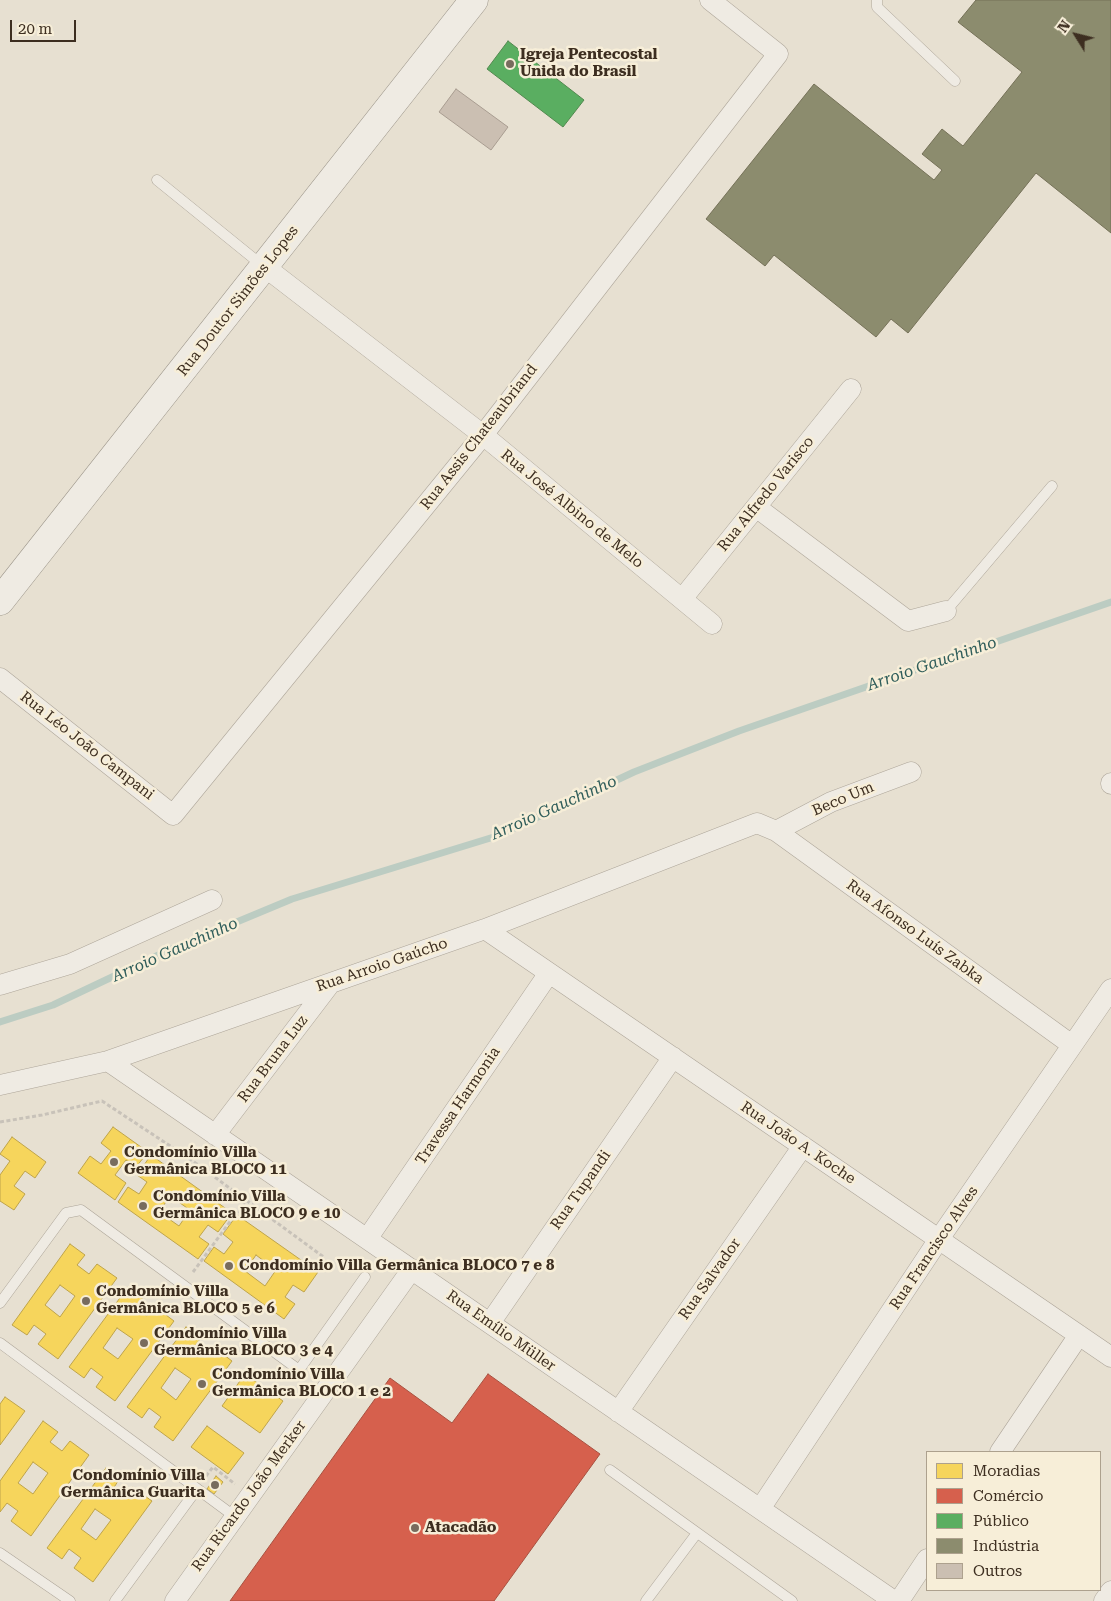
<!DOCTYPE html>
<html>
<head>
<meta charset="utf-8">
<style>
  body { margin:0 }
  #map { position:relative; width:1111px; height:1601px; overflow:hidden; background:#e7e0d1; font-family:"Roboto Serif",serif }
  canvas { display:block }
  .legend { position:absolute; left:926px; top:1451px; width:175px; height:140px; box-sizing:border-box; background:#f7eed8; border:1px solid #ada18e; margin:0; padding:6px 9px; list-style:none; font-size:15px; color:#3d2e20 }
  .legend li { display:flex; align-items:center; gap:10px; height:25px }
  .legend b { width:25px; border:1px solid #ada18e }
  .north { position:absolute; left:1051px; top:10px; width:50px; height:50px; -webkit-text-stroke:4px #f7eed8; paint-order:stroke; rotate:306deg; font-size:14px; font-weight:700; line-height:20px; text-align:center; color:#3d2e20 }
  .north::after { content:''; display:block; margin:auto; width:18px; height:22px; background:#3d2e20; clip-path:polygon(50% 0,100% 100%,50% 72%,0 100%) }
  .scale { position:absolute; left:10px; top:20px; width:66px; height:22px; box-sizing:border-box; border:2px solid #3d2e20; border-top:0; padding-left:6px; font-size:15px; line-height:18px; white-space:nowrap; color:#3d2e20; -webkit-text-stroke:4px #f7eed8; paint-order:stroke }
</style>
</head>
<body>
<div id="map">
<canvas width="1111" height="1601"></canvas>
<ul class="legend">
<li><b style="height:14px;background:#f6d55c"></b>Moradias</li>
<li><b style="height:14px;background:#d6604d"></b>Comércio</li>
<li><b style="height:14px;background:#5aae61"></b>Público</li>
<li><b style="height:14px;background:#8c8c6e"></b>Indústria</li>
<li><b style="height:14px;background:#cbbfb2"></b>Outros</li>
</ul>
<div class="north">N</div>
<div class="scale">20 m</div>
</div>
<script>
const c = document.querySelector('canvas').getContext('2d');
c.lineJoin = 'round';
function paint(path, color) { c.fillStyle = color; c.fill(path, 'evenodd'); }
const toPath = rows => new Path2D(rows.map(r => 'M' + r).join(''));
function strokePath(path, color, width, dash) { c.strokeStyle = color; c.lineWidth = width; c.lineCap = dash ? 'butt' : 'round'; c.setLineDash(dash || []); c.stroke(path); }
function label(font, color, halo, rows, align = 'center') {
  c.font = font + ' "Roboto Serif",serif'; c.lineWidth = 5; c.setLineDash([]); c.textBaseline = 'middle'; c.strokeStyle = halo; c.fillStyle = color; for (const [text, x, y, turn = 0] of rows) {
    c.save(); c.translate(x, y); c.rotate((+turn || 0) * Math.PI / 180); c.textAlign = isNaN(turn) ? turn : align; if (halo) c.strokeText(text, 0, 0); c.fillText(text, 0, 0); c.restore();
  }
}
const homes = toPath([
  [113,1127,148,1152,136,1167,126,1160,115,1175,126,1183,115,1200,78,1173,90,1156,101,1164,111,1151,101,1143,113,1127],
  [12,1137,46,1162,35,1178,25,1171,14,1186,25,1194,14,1210,0,1201,0,1175,10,1161,0,1154,12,1137],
  [151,1155,232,1213,218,1232,208,1225,199,1237,209,1244,198,1259,118,1202,128,1187,139,1194,147,1182,137,1175,151,1155],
  [170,1196,190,1210,179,1226,159,1212,170,1196],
  [237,1215,318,1272,304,1292,293,1285,285,1297,295,1304,284,1319,204,1261,214,1247,224,1254,233,1242,223,1234,237,1215],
  [256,1255,276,1270,265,1286,245,1271,256,1255],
  [70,1244,85,1255,77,1265,89,1274,97,1264,117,1278,58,1359,38,1344,46,1334,34,1325,27,1335,12,1325,70,1244],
  [60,1285,75,1296,60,1317,45,1305,60,1285],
  [128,1287,143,1297,135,1308,147,1316,154,1306,174,1321,115,1401,96,1387,103,1377,91,1368,84,1378,69,1367,128,1287],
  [117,1328,133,1339,118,1359,103,1348,117,1328],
  [186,1327,201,1338,193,1348,205,1357,212,1346,232,1361,173,1441,154,1427,161,1417,149,1408,142,1418,127,1407,186,1327],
  [175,1368,191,1379,176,1400,161,1388,175,1368],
  [245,1374,283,1401,260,1433,222,1406,245,1374],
  [5,1397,25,1411,0,1445,0,1404,5,1397],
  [43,1421,58,1432,50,1442,62,1451,70,1441,89,1455,31,1536,11,1521,18,1511,7,1503,0,1512,0,1481,43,1421],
  [33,1462,48,1473,33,1494,18,1483,33,1462],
  [207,1426,244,1453,228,1474,191,1447,207,1426],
  [106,1468,120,1478,113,1489,125,1497,132,1487,152,1501,93,1582,74,1568,81,1558,69,1549,62,1559,47,1548,106,1468],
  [95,1509,111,1520,96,1540,81,1529,95,1509],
  [216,1476,223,1482,214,1494,207,1489,216,1476]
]);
paint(homes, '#f6d55c');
strokePath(homes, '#bea34a', 1);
const shops = toPath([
  [488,1374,600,1454,494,1601,230,1601,390,1378,452,1423,488,1374]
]);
paint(shops, '#d6604d');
strokePath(shops, '#a85140', 1);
const public = toPath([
  [508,41,584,100,563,127,487,69,508,41]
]);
paint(public, '#5aae61');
strokePath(public, '#51884e', 1);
const industry = toPath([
  [976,0,1111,0,1111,233,1036,173,908,333,891,319,876,337,774,255,765,266,706,219,814,84,934,180,942,170,922,154,942,129,963,146,1022,72,958,22,976,0]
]);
paint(industry, '#8c8c6e');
strokePath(industry, '#747057', 1);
strokePath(toPath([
  [0,1022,53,1005,167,951,292,899,497,836,634,772,739,731,1111,602]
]), '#bcccc2', 7);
const building = toPath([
  [456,89,508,127,491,150,439,112,456,89]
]);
paint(building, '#cbbfb2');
strokePath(building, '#a89c90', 1);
const service = toPath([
  [877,0,877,7,955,81],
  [157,180,263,266],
  [946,611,1052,486],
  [0,1303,66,1213,81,1210,299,1370,365,1277],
  [0,1343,234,1516],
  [610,1470,792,1601],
  [0,1553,70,1601],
  [115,1601,197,1489],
  [646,1601,697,1533]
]);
const minor = toPath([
  [265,267,483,435,712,624],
  [756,507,908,621,946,611],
  [682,599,851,389],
  [0,678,173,815,483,435,778,54,710,0],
  [1111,783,1111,784],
  [776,831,831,802,911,772],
  [485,929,1111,1357],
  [0,985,70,964,212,900],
  [108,1061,894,1601],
  [0,1085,108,1061,485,929,757,823,776,831,1072,1045],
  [215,1135,330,984],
  [367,1239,549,973],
  [490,1323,673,1057],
  [618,1412,803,1146],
  [1000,1452,1079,1335],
  [760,1509,939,1239,1111,989],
  [175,1601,412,1269],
  [899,1601,927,1559],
  [1104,1601,1111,1591]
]);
const secondary = toPath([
  [0,601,474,0]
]);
strokePath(service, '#ada599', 11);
strokePath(minor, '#ada599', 21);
strokePath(secondary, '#9c958a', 29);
strokePath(toPath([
  [0,1122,42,1115,102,1101,190,1159,325,1258],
  [193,1272,246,1200],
  [206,1476,213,1467,235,1484]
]), '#c8c2b9', 3, [4, 2.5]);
strokePath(service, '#efebe3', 10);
strokePath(minor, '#efebe3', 20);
strokePath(secondary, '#efebe3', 28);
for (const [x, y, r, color] of [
  [510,64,5,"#786c5e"],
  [114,1162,5,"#786c5e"],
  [143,1206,5,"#786c5e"],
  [229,1266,5,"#786c5e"],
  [86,1301,5,"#786c5e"],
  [144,1343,5,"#786c5e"],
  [202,1384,5,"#786c5e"],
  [215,1485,5,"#786c5e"],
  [415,1528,5,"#786c5e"]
]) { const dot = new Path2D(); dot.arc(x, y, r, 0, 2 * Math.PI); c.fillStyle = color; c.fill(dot); strokePath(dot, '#f7eed8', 2); }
label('bold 15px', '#3d2e20', '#f7eed8', [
  ["Igreja Pentecostal",520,55],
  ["Unida do Brasil",520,72],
  ["Condomínio Villa",124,1153],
  ["Germânica BLOCO 11",124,1170],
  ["Condomínio Villa",153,1197],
  ["Germânica BLOCO 9 e 10",153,1214],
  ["Condomínio Villa Germânica BLOCO 7 e 8",239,1266],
  ["Condomínio Villa",96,1292],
  ["Germânica BLOCO 5 e 6",96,1309],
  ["Condomínio Villa",154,1334],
  ["Germânica BLOCO 3 e 4",154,1351],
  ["Condomínio Villa",212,1375],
  ["Germânica BLOCO 1 e 2",212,1392],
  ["Condomínio Villa",205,1476,"right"],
  ["Germânica Guarita",205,1493,"right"],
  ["Atacadão",425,1528]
], 'left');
label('15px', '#3d2e20', '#f7eed8', [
  ["Rua Doutor Simões Lopes",238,301,-52],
  ["Rua Assis Chateaubriand",479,437,-52],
  ["Rua Alfredo Varisco",766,494,-51],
  ["Rua José Albino de Melo",572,509,39],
  ["Rua Léo João Campani",87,746,38],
  ["Beco Um",843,799,-23],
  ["Rua Afonso Luís Zabka",915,932,36],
  ["Rua Arroio Gaúcho",382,965,-19],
  ["Rua Bruna Luz",273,1059,-53],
  ["Travessa Harmonia",458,1106,-56],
  ["Rua João A. Koche",798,1143,34],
  ["Rua Tupandi",581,1190,-55],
  ["Rua Francisco Alves",934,1248,-56],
  ["Rua Salvador",710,1279,-55],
  ["Rua Emílio Müller",501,1331,35],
  ["Rua Ricardo João Merker",249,1496,-54]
]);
label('italic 16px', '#2f5d5a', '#f7eed8', [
  ["Arroio Gauchinho",932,664,-19],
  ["Arroio Gauchinho",554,808,-24],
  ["Arroio Gauchinho",175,950,-24]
]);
</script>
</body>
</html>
